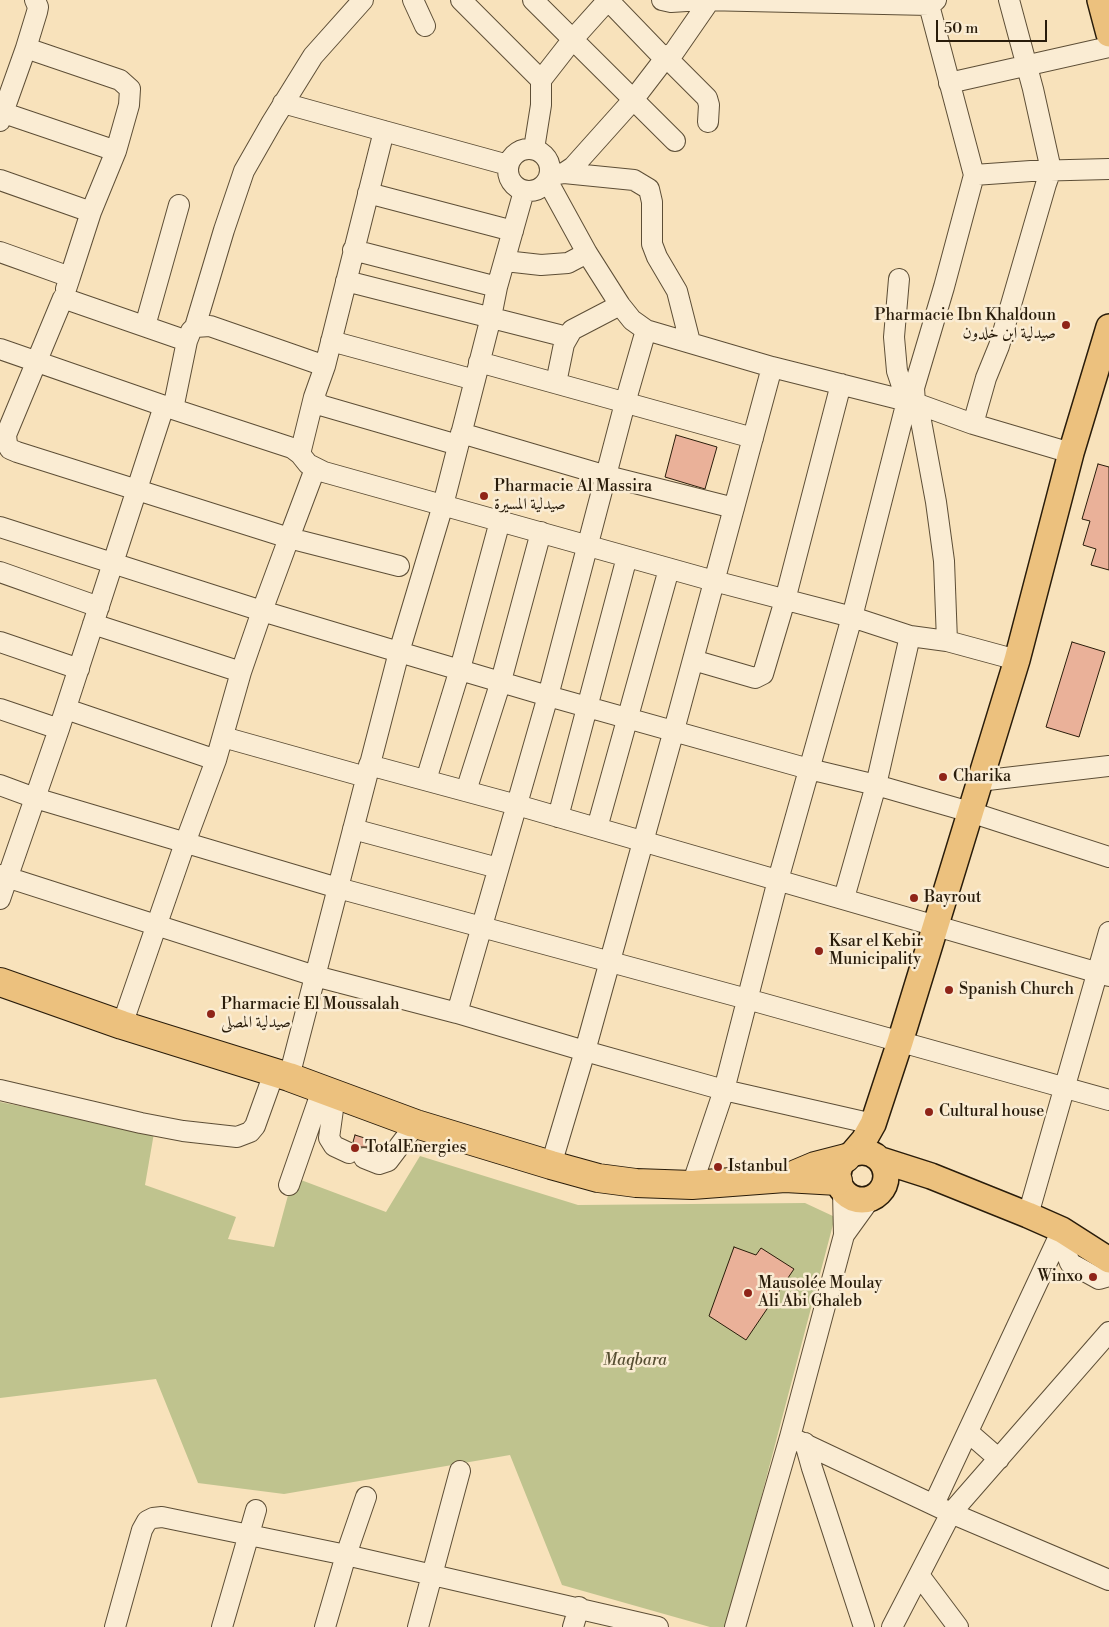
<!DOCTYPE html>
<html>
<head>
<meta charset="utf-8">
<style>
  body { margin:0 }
  #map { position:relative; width:1109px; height:1627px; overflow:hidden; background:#f8e2bb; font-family:"Libre Bodoni",serif }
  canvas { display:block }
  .scale { position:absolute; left:936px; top:20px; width:111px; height:22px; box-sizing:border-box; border:2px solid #291c0a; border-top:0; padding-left:6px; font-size:15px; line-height:18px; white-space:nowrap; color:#291c0a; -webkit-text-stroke:4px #faecd3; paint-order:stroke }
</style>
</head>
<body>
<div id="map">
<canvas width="1109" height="1627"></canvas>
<div class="scale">50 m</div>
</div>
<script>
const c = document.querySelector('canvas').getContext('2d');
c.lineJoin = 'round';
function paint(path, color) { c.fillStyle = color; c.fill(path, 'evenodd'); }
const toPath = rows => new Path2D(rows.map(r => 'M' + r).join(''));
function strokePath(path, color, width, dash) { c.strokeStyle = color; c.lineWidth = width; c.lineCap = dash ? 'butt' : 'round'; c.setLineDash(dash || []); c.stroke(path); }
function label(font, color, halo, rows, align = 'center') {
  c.font = font + ' "Libre Bodoni",Amiri,serif'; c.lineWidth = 5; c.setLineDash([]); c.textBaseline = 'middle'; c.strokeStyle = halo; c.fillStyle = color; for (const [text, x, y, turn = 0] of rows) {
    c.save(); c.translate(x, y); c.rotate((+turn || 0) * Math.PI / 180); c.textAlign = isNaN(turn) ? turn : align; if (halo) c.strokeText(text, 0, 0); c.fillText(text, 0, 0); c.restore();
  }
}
paint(toPath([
  [0,1102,154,1133,145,1185,236,1217,228,1239,274,1247,293,1177,386,1212,420,1156,578,1205,805,1203,835,1217,727,1627,710,1627,562,1585,510,1455,284,1494,198,1483,156,1379,0,1398]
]), '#bfc38e');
const building = toPath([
  [676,435,717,447,705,489,665,477,676,435],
  [1098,464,1109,467,1109,570,1091,565,1096,549,1083,545,1090,521,1082,519,1098,464],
  [1072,642,1105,652,1079,737,1046,727,1072,642],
  [355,1135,371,1140,368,1147,359,1147,353,1142,355,1135],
  [734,1247,756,1255,761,1248,794,1269,746,1340,709,1316,734,1247]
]);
paint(building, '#eab199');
strokePath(building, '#291c0a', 1);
const minor = toPath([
  [413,0,425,26],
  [461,0,541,80],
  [533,0,675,141],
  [608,0,659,53,666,57,674,52,710,0],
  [662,0,671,2,702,0,929,5,928,0],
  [936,0,929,5,974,175,1031,171,1109,169],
  [26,48,37,12,38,7,35,0],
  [949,83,1109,47],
  [283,103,384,131],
  [0,121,26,48,120,80,130,89,129,105,116,151,4,113],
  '508 170a21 21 0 1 1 42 0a21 21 0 1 1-42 0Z',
  [534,149,541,105,541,80,573,39,608,0],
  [564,173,634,180,649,189,652,202,652,244,657,257,677,291,690,342],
  [550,175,564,173,573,167,633,100,666,57,707,98,709,105,708,122],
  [0,180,91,212],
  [548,182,587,253,620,305,632,320,646,330,772,367,915,403,973,424,1071,453],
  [368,193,513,231],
  [353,250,497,287],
  [0,252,70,277,66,289],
  [505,261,541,265,568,263,587,253],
  [70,277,91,212,116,151],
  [346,281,567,337],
  [145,326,179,205],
  [195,327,224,230,244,171,272,122,313,56,363,0],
  [331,341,475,380],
  [0,349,173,409,292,448,300,454,308,464,324,472,714,581,852,617,910,636,947,641,1017,660],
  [479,362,753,438],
  [325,366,314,397,320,405,458,445],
  [556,383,564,344,572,330,620,305],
  [173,409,187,341,191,331,195,327,210,326,325,366,384,131,508,165],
  [973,424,986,378,999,346,1046,184,1051,170,1033,89,1009,0],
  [461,433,607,476,734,508],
  [300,454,314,397],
  [315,469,289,538,399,566],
  [0,527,262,611,399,652,548,696,809,769,876,785,970,812,1109,857],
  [0,572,99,607],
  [93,624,241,672],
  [947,641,944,561,936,502,921,421,915,403,914,388,944,287,974,175],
  [0,642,79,669],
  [693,660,755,678,763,674,785,600,841,384],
  [0,709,59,729],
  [66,709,216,760],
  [223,737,366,777],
  [369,765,517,805,1109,976],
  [426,780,460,669,500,521],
  [979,781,1109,766],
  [0,785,35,798,338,888,747,999,1109,1100],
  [466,791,501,681,541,532],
  [558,817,627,557],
  [597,828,669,569],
  [353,829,498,868],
  [0,875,315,976,457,1013,585,1051,724,1090,873,1124],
  [844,898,876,785,910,636],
  [0,899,59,729,164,406],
  [457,1013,548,696,625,403,646,330],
  [122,1025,185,843,216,760,241,672,262,611,289,538,17,452,10,449,7,444,6,435,63,298,187,341],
  [289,1077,399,652,443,505,491,317,497,287,524,191],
  [0,1090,141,1123,183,1131,237,1137,250,1132,255,1126,274,1073],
  [335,1095,329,1138,334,1146,349,1153],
  [364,1158,379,1164,388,1161,416,1124],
  [551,1165,585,1051,674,730,772,367],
  [289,1185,322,1090],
  [692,1185,724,1090,778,880,852,617,907,401,897,371,894,337,899,279],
  [1028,1215,1109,932],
  [844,1235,870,1199],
  [1071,1236,1067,1255,1070,1263,1099,1279,1109,1276],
  [968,1432,999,1459],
  [790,1437,951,1513,1109,1580],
  [805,1443,812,1468,864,1627],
  [934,1504,1062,1230],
  [919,1575,958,1627],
  [115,1627,142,1530,147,1521,153,1518,162,1517,346,1555,658,1627],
  [222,1627,256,1510],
  [325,1627,346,1555,366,1497],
  [418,1627,460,1471],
  [573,1627,579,1607],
  [735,1627,790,1437,844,1235,843,1192],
  [892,1627,951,1513,1109,1332]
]);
const major = toPath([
  [1100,0,1109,34],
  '838 1176a24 24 0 1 1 48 0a24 24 0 1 1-48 0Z',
  [852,1154,864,1140,873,1124,900,1042,1017,660,1071,453,1109,327],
  [881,1160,931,1176,1028,1215,1062,1230,1109,1260]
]);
const highway = toPath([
  [0,982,122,1025,289,1077,416,1124,551,1165,598,1178,636,1183,692,1185,785,1178,838,1181],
  [796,1174,815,1166,846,1158]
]);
strokePath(minor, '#5d4e36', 22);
strokePath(major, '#291c0a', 28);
strokePath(highway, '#291c0a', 30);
strokePath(minor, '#faecd3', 20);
strokePath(major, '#ecc17e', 25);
strokePath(highway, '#ecc17e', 28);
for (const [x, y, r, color] of [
  [1066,325,5,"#8f2418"],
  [484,496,5,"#8f2418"],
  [943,777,5,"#8f2418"],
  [914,898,5,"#8f2418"],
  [819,951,5,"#8f2418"],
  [949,990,5,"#8f2418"],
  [211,1014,5,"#8f2418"],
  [929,1112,5,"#8f2418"],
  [355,1148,5,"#8f2418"],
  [718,1167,5,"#8f2418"],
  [1093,1277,5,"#8f2418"],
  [748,1293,5,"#8f2418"]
]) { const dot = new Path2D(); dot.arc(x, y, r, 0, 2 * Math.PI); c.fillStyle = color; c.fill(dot); strokePath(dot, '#faecd3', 2); }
label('16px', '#291c0a', '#faecd3', [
  ["Pharmacie Ibn Khaldoun",1056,316,"right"],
  ["صيدلية ابن خلدون",1056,334,"right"],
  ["Pharmacie Al Massira",494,487],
  ["صيدلية المسيرة",494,505],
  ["Charika",953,777],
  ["Bayrout",924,898],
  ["Ksar el Kebir",829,942],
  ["Municipality",829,960],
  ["Spanish Church",959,990],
  ["Pharmacie El Moussalah",221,1005],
  ["صيدلية المصلى",221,1023],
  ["Cultural house",939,1112],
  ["TotalEnergies",365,1148],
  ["Istanbul",728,1167],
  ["Winxo",1083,1277,"right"],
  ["Mausolée Moulay",758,1284],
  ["Ali Abi Ghaleb",758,1302]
], 'left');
label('italic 16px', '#564e32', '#faecd3', [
  ["Maqbara",635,1361]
]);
</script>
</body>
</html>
